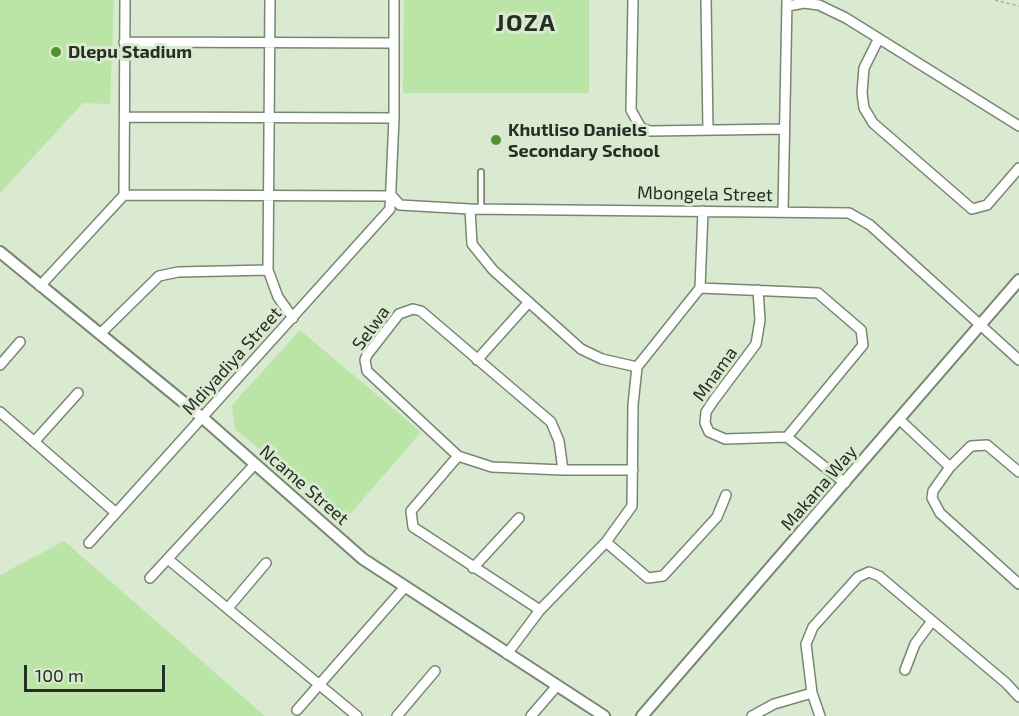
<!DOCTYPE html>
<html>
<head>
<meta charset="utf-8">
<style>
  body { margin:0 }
  #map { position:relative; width:1019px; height:716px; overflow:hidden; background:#d9ead1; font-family:"Exo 2",sans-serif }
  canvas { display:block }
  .scale { position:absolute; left:24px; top:665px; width:141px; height:27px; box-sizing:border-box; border:3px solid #272e24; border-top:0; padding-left:8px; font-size:18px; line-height:21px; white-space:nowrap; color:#272e24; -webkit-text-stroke:4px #d9ead1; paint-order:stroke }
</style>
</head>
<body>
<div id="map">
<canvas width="1019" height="716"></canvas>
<div class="scale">100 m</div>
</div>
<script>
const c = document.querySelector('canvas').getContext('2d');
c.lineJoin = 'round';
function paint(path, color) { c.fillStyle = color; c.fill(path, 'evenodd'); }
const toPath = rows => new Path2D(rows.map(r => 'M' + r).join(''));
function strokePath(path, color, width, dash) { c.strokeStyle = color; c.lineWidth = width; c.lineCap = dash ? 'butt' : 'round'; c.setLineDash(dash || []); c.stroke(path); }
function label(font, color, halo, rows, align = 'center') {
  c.font = font + ' "Exo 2",sans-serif'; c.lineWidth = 6; c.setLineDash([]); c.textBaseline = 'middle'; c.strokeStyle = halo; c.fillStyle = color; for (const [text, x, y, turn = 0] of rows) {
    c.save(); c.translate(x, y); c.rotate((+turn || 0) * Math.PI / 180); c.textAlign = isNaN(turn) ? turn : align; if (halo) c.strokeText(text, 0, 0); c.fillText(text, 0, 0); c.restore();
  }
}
paint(toPath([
  [0,0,114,0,110,104,83,103,0,193],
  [404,0,589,0,589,93,403,93],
  [300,330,421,432,345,520,235,429,232,405],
  [64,541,265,716,0,716,0,575]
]), '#bae5a6');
const service = toPath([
  [481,172,481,208]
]);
const minor = toPath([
  [270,0,268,270,278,297,293,318],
  [633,0,631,110,641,128,650,131,784,129],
  [706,0,708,130],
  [788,6,804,3,819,5,846,18,1019,126],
  [878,40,864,68,862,93,864,108,873,123,972,209,987,205,1019,168],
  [124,42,394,43],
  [126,117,394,118],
  [124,195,125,0],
  [392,196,400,205,470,209,849,213,870,225,1019,360],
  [470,209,472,244,493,270,581,349,602,359,637,367],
  [783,212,787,1],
  [40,286,124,195,392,196],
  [700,288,818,293,861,330,863,345,787,437],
  [758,290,760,320,756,344,714,400,706,412,705,423,709,432,725,439,787,437,845,483],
  [100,334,159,276,178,272,268,270],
  [477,360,529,302],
  [0,365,20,342],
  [0,412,116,513],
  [900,420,950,467],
  [34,442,78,393],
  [458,456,411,511,413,527,540,610],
  [563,470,559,441,551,422,421,311,413,309,399,314,367,355,365,360,367,371,458,456,492,467,563,470,633,470],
  [1019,472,987,445,971,446,950,467,933,491,932,498,940,513,1019,584],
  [606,542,648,578,663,576,717,517,726,495],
  [89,543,390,209,394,118,394,0],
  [169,560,357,716],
  [473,568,519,518],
  [150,578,255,464],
  [228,608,266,563],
  [507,654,540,610,606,542,632,506,633,405,637,367,700,288,703,211],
  [905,670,915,644,932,621],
  [297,710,404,588],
  [397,716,435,671],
  [531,716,556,687],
  [752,716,774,704,812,693],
  [820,716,812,693,806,644,813,627,858,577,869,572,879,576,1006,683,1019,697]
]);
const tertiary = toPath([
  [0,252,204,419,363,559,604,716],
  [642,716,1019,280]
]);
strokePath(service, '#788771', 8);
strokePath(minor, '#788771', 12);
strokePath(tertiary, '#788771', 14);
strokePath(toPath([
  [995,0,1019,6]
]), '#9daa96', 1.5, [3, 3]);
strokePath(service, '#fff', 4.5);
strokePath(minor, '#fff', 9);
strokePath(tertiary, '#fff', 10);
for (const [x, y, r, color] of [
  [56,52,6,"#53902f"],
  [496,140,6,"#53902f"]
]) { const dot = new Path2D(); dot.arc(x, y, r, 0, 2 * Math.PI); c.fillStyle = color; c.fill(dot); strokePath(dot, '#d9ead1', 2); }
label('bold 18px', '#272e24', '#d9ead1', [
  ["Dlepu Stadium",68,52],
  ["Khutliso Daniels",508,130],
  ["Secondary School",508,151]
], 'left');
label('18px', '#272e24', '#d9ead1', [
  ["Mbongela Street",705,194,1],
  ["Selwa",371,328,-54],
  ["Mdiyadiya Street",232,361,-48],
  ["Mnama",715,374,-54],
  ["Ncame Street",304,485,41],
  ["Makana Way",819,488,-49]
]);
c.letterSpacing = '1.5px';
label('bold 24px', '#272e24', '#d9ead1', [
  ["JOZA",526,23]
]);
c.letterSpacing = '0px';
</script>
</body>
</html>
